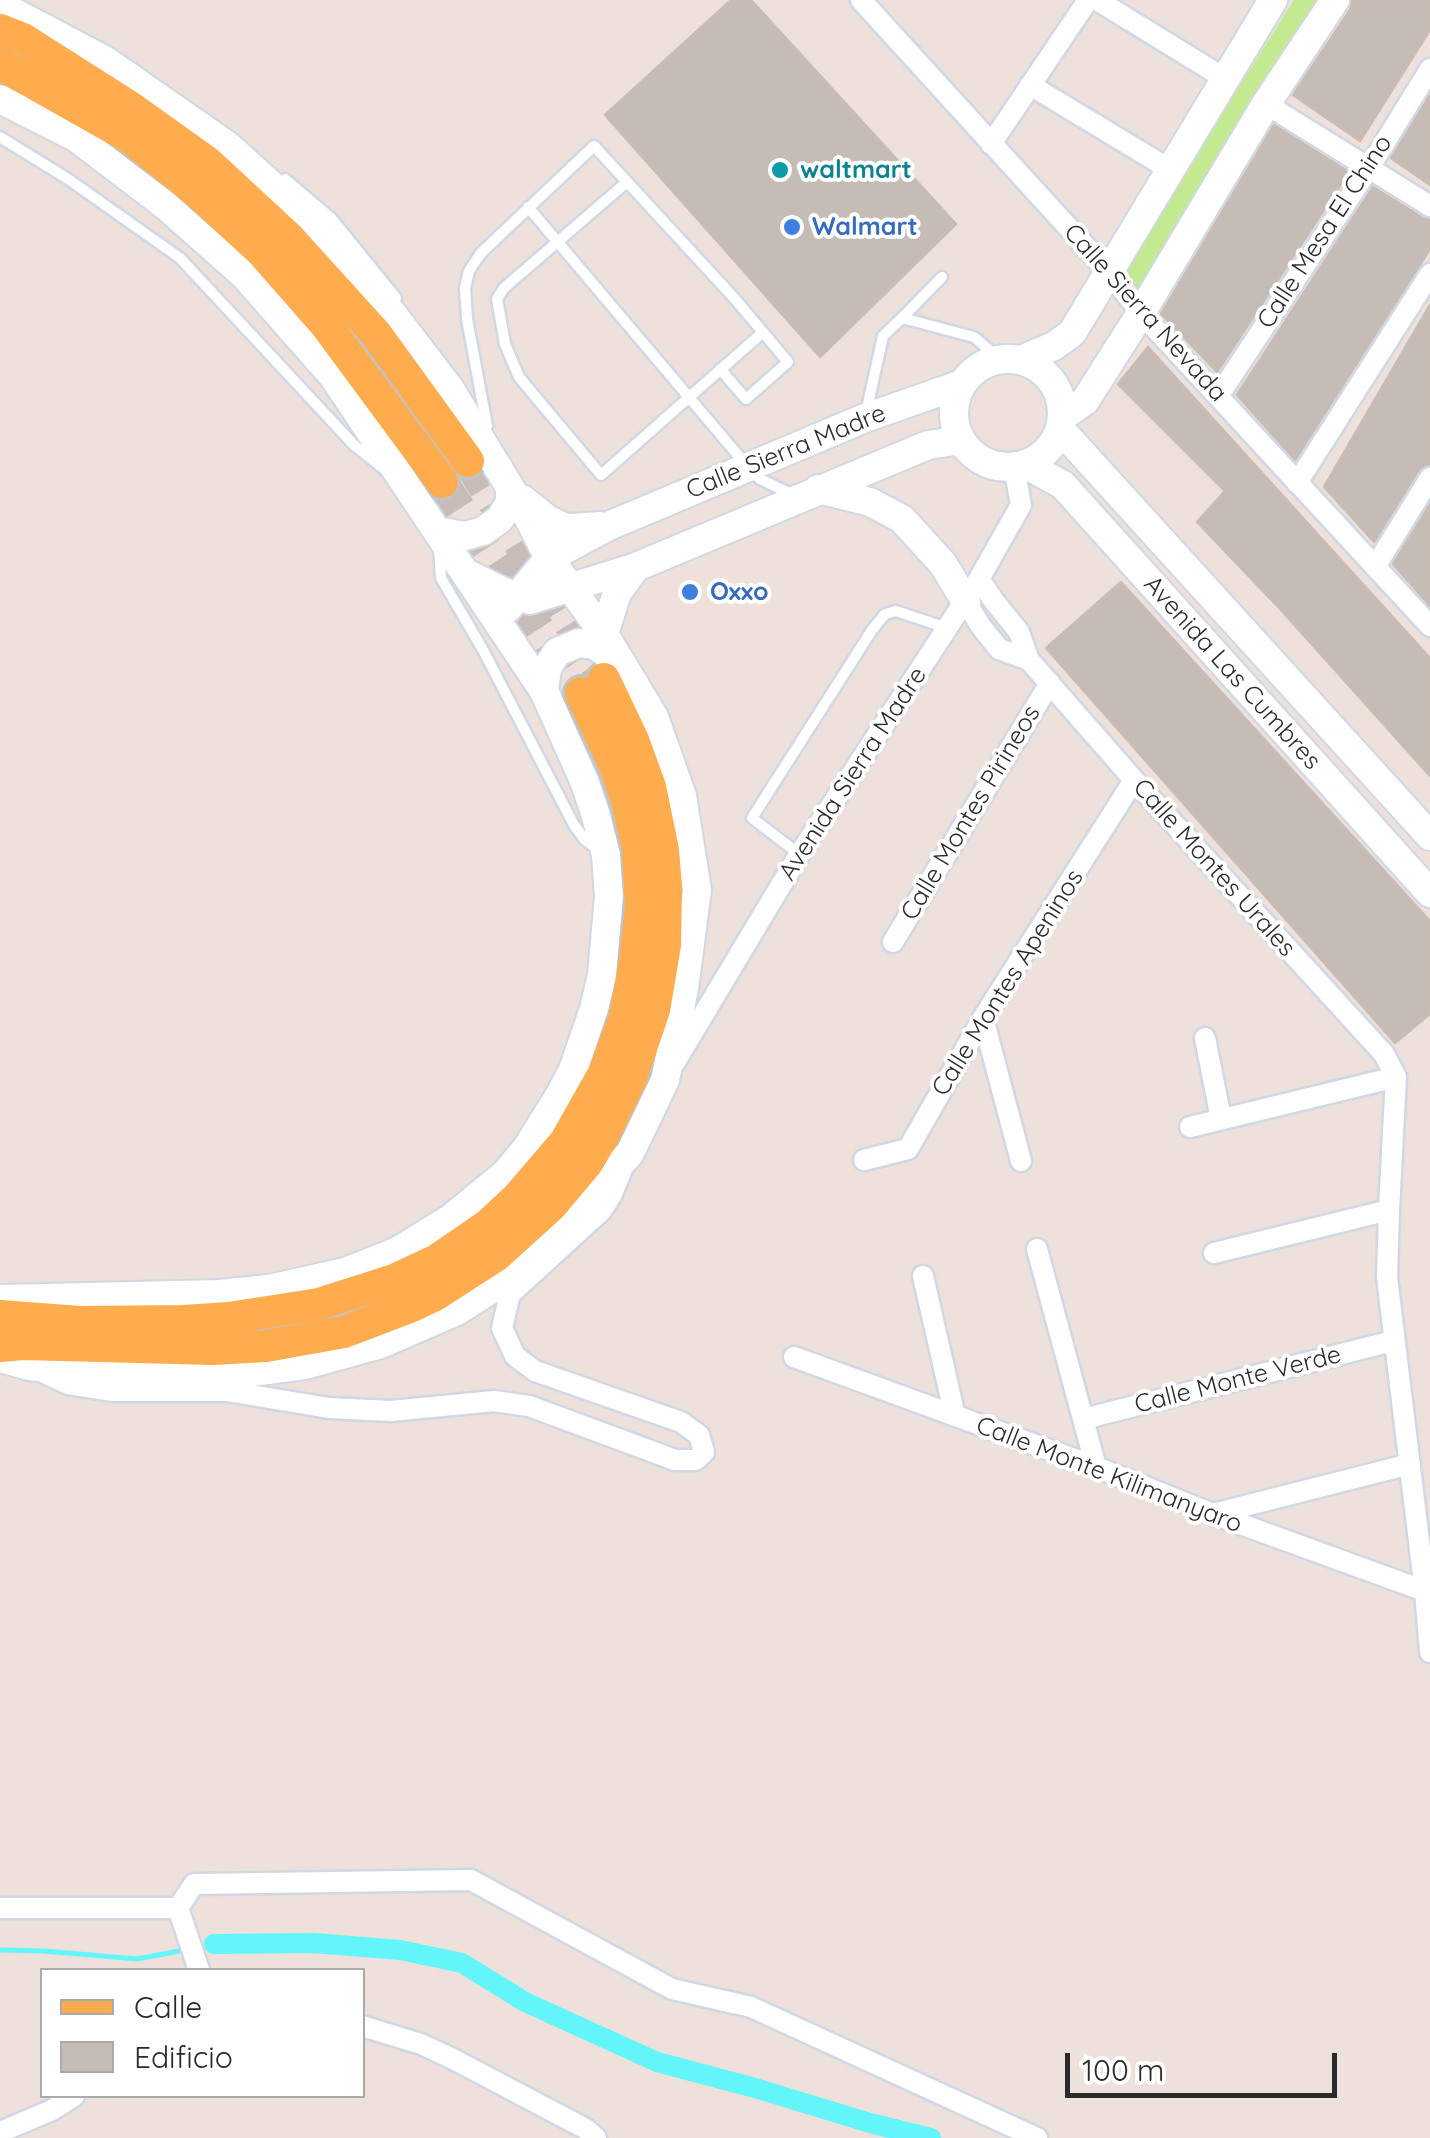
<!DOCTYPE html>
<html>
<head>
<meta charset="utf-8">
<style>
  body { margin:0 }
  #map { position:relative; width:1430px; height:2138px; overflow:hidden; background:#eee0da; font-family:Quicksand,sans-serif }
  canvas { display:block }
  .legend { position:absolute; left:40px; top:1968px; width:325px; height:130px; box-sizing:border-box; background:#fff; border:2px solid #aaa; margin:0; padding:12px 18px; list-style:none; font-size:30px; color:#2a2a2a }
  .legend li { display:flex; align-items:center; gap:20px; height:50px }
  .legend b { width:50px; border:2px solid #aaa }
  .scale { position:absolute; left:1065px; top:2053px; width:272px; height:45px; box-sizing:border-box; border:5px solid #2a2a2a; border-top:0; padding-left:12px; font-size:30px; line-height:35px; white-space:nowrap; color:#2a2a2a; -webkit-text-stroke:8px #fff; paint-order:stroke }
</style>
</head>
<body>
<div id="map">
<canvas width="1430" height="2138"></canvas>
<ul class="legend">
<li><b style="height:12px;background:#ffac4e"></b>Calle</li>
<li><b style="height:28px;background:#c5bcb6"></b>Edificio</li>
</ul>
<div class="scale">100 m</div>
</div>
<script>
const c = document.querySelector('canvas').getContext('2d');
c.lineJoin = 'round';
function paint(path, color) { c.fillStyle = color; c.fill(path, 'evenodd'); }
const toPath = rows => new Path2D(rows.map(r => 'M' + r).join(''));
function strokePath(path, color, width, dash) { c.strokeStyle = color; c.lineWidth = width; c.lineCap = dash ? 'butt' : 'round'; c.setLineDash(dash || []); c.stroke(path); }
function label(font, color, halo, rows, align = 'center') {
  c.font = font + ' Quicksand,sans-serif'; c.lineWidth = 8; c.setLineDash([]); c.textBaseline = 'middle'; c.strokeStyle = halo; c.fillStyle = color; for (const [text, x, y, turn = 0] of rows) {
    c.save(); c.translate(x, y); c.rotate((+turn || 0) * Math.PI / 180); c.textAlign = isNaN(turn) ? turn : align; if (halo) c.strokeText(text, 0, 0); c.fillText(text, 0, 0); c.restore();
  }
}
paint(toPath([
  [1294,0,1324,0,1142,298,1112,270,1237,90]
]), '#c4ea91');
strokePath(toPath([
  [0,1950,44,1951,137,1959,179,1951]
]), '#62f6fb', 5);
strokePath(toPath([
  [214,1944,314,1943,400,1950,462,1963,525,2002,657,2062,755,2088,870,2123,931,2138]
]), '#62f6fb', 20);
const building = toPath([
  [731,0,751,0,956,224,820,357,605,115,731,0],
  [1352,0,1430,0,1430,30,1360,141,1293,95,1350,10,1352,0],
  [1430,95,1430,185,1391,158,1430,95],
  [1274,125,1349,172,1217,372,1161,314,1274,125],
  [1373,187,1423,218,1430,220,1430,249,1295,460,1237,395,1373,187],
  [1430,305,1430,464,1418,471,1374,542,1324,487,1430,305],
  [1148,347,1430,658,1430,776,1281,610,1197,522,1225,491,1118,384,1148,347],
  [1430,504,1430,606,1393,564,1430,504],
  [1121,582,1430,921,1430,1014,1395,1043,1046,648,1121,582]
]);
paint(building, '#c5bcb6');
strokePath(building, '#c9bcb4', 2.5);
strokePath(toPath([
  [468,461,604,679],
  [442,482,581,693]
]), '#c7bcb7', 32, [32, 16]);
const lane = toPath([
  [0,137,68,179,180,258,354,445,383,468],
  [285,179,331,218,396,298],
  [627,182,504,288,497,299,505,344,519,377,601,475,762,333],
  [528,207,748,467,760,479,793,495],
  [902,318,942,277],
  [866,413,883,336,902,318,974,337,1000,359],
  [487,426,467,319,465,288,469,271,481,253,594,146,735,299,788,362,746,399,720,369],
  [439,547,441,578,483,650,574,825,585,840,599,850],
  [799,854,752,818,872,630,885,614,896,611,947,628]
]);
const street = toPath([
  [861,0,1108,271,1141,313,1430,626],
  [1097,0,1224,78],
  [1030,85,1169,169],
  [1266,104,1430,206],
  [991,144,1088,0],
  [1219,395,1369,168,1430,69],
  [1297,483,1430,274],
  [1375,567,1430,478],
  [979,579,994,601,1019,632,1029,660,1134,780,1384,1054,1396,1077],
  [966,602,980,625,999,649,1029,660],
  [893,942,1050,683],
  [983,1018,1021,1161],
  [1205,1038,1221,1119],
  [675,1062,799,855,979,579,1021,505,1014,467],
  [1396,1077,1389,1210,1387,1277,1425,1591,1430,1652],
  [1190,1127,1396,1077],
  [864,1160,908,1149,983,1018,1134,780],
  [1037,1249,1096,1467],
  [1214,1253,1389,1210],
  [923,1276,955,1416],
  [794,1357,1096,1467,1213,1514,1425,1591],
  [44,1373,68,1384,113,1391,227,1391,329,1408,391,1411,494,1401,529,1406,675,1460,696,1460,704,1452,699,1435,681,1422,535,1371,515,1356,502,1328,510,1294,601,1211,611,1196,621,1172],
  [1083,1419,1393,1341],
  [1213,1514,1410,1464],
  [0,1908,178,1908,194,1884,471,1880,672,1989,751,2007,1037,2138],
  [178,1908,199,1970],
  [362,2026,421,2044,453,2059,586,2129,596,2138],
  [0,2132,52,2110,74,2096]
]);
const secondary = toPath([
  [0,5,106,61,228,146,312,222,388,308,450,389,528,517,549,558,604,634,654,717,682,796,697,890,684,989,665,1080,630,1153,573,1216,520,1269,487,1292,457,1311,381,1344,305,1365,252,1372,170,1375,117,1374,29,1366,0,1358],
  [0,99,77,138,165,205,244,275,333,376,544,691,585,783,596,816,606,855,609,896,602,975,594,1009,573,1070,558,1098,528,1146,506,1173,450,1219,398,1251,345,1272,269,1289,220,1294,0,1299],
  '954 413a54 54 0 1 1 108 0a54 54 0 1 1-108 0Z',
  [1021,360,1054,346,1072,333,1273,0],
  [1062,417,1085,401,1141,313,1266,104,1335,0],
  [1060,429,1430,836],
  [1025,464,1063,485,1430,893],
  [818,489,870,502,902,519,943,564,966,602],
  [522,499,547,519,563,527,571,528,600,526],
  [437,531,465,536,483,531,500,519,510,502,510,489],
  [468,574,502,591,530,600,636,567,928,445,961,440],
  [508,608,549,558,611,525,865,418,962,384],
  [604,634,617,593,636,567],
  [544,691,547,668,557,652,579,643,595,645,616,661]
]);
const primary = toPath([
  [0,30,23,39,130,107,207,162,289,238,376,334,468,461],
  [0,64,131,138,196,191,261,251,326,325,442,482],
  [0,1316,79,1322,184,1321,229,1318,319,1304,394,1280,437,1260,488,1225,518,1197,565,1142,604,1073,625,1017,635,962,641,909,638,848,628,804,616,768,581,693],
  [0,1346,23,1344,213,1349,266,1346,344,1332,412,1306,435,1295,497,1255,551,1206,587,1163,603,1136,630,1080,654,1010,665,945,666,887,663,850,650,787,633,740,604,679]
]);
strokePath(lane, '#cfd8e4', 15);
strokePath(street, '#cfd8e4', 25);
strokePath(secondary, '#cfd8e4', 32);
strokePath(primary, '#c3c3c3', 38);
strokePath(lane, '#fff', 10);
strokePath(street, '#fff', 20);
strokePath(secondary, '#fff', 28);
strokePath(primary, '#ffac4e', 32);
for (const [x, y, r, color] of [
  [780,170,10,"#0f9aa8"],
  [792,227,10,"#3f7fe0"],
  [690,592,10,"#3f7fe0"]
]) { const dot = new Path2D(); dot.arc(x, y, r, 0, 2 * Math.PI); c.fillStyle = color; c.fill(dot); strokePath(dot, '#fff', 4); }
label('bold 25px', '#0d838f', '#fff', [
  ["waltmart",800,170]
], 'left');
label('bold 25px', '#366cbe', '#fff', [
  ["Walmart",812,227],
  ["Oxxo",710,592]
], 'left');
label('25px', '#2a2a2a', '#fff', [
  ["Calle Mesa El Chino",1325,232,-57],
  ["Calle Sierra Nevada",1145,313,48],
  ["Calle Sierra Madre",786,452,-22],
  ["Avenida Las Cumbres",1232,673,48],
  ["Avenida Sierra Madre",853,774,-57],
  ["Calle Montes Pirineos",971,813,-59],
  ["Calle Montes Urales",1214,868,48],
  ["Calle Montes Apeninos",1008,983,-58],
  ["Calle Monte Verde",1238,1380,-14],
  ["Calle Monte Kilimanyaro",1109,1475,21]
]);
</script>
</body>
</html>
